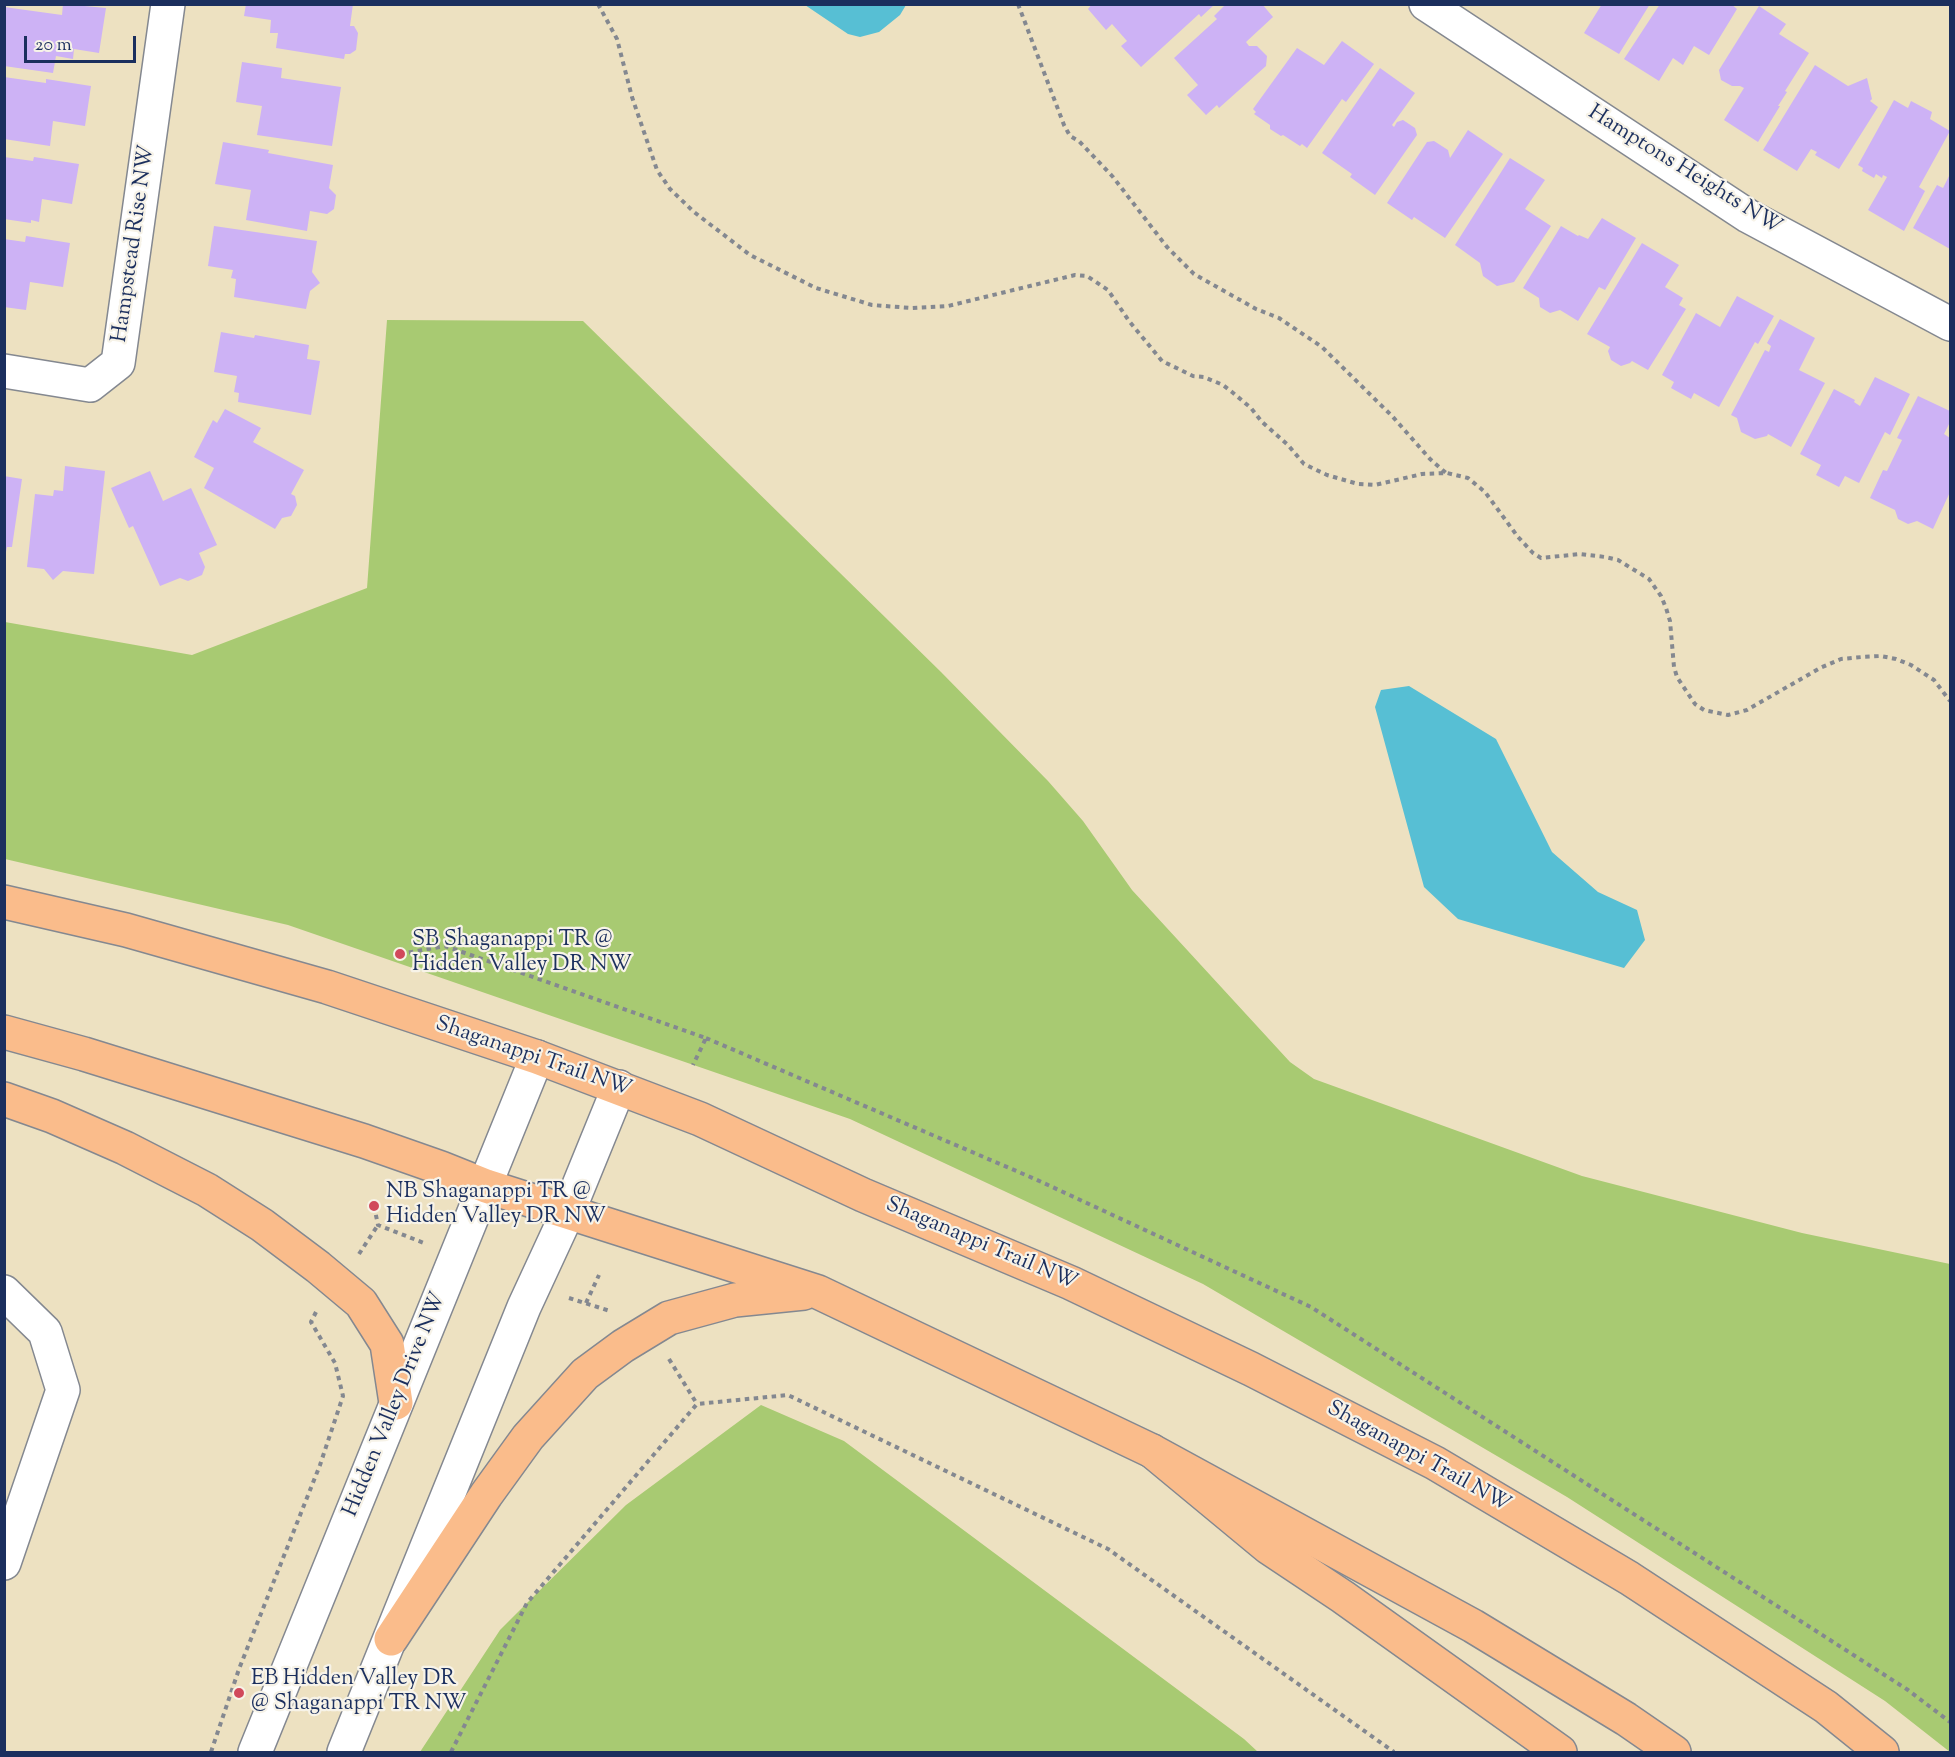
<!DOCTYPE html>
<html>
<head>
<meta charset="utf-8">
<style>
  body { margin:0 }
  #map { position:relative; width:1955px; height:1757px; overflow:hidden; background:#ede1c1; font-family:"Sorts Mill Goudy",serif }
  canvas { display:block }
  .frame { position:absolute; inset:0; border:6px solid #1b2f5e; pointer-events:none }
  .scale { position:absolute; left:24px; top:36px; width:112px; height:27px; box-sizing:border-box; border:3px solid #1b2f5e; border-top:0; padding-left:8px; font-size:18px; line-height:21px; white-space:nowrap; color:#1b2f5e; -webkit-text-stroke:4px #f7f3e8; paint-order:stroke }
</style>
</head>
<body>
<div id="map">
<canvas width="1955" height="1757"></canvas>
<div class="frame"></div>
<div class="scale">20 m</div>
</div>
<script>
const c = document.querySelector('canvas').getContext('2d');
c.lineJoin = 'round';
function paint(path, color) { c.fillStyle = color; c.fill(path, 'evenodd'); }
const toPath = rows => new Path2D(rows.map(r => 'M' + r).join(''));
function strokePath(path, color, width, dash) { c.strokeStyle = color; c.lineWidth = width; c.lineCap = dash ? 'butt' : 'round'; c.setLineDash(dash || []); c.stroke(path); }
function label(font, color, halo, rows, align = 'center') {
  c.font = font + ' "Sorts Mill Goudy",serif'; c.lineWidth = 4.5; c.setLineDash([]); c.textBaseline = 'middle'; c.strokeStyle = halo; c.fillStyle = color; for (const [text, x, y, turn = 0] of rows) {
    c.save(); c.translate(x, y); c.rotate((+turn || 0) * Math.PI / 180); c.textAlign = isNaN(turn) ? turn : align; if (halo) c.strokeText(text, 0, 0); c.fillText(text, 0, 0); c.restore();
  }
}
paint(toPath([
  [387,320,583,321,941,672,1048,781,1083,821,1132,890,1290,1062,1314,1079,1582,1176,1802,1233,1950,1264,1950,1752,1885,1701,1567,1497,1203,1284,850,1119,288,925,5,859,5,622,192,655,367,588],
  [761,1405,844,1441,1244,1739,1258,1752,420,1752,500,1630,527,1603,626,1505]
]), '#a8ca72');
paint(toPath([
  [805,5,906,5,900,15,879,32,860,37,848,34],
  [1409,686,1496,739,1552,852,1598,892,1637,910,1645,940,1624,968,1458,919,1424,887,1375,707,1381,690]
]), '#57bfd4');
paint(toPath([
  [63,4,106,8,99,53,74,49,73,59,56,56,53,73,4,66,4,7,62,15],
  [246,4,353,4,350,26,354,26,358,33,356,50,350,54,345,54,344,59,276,48,278,33,270,33,271,20,244,16],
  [1092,4,1215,4,1201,17,1199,14,1141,67,1121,46,1127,41,1112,24,1106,30,1088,9],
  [1226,4,1262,4,1273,17,1246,42,1249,46,1257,46,1267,56,1266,66,1219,108,1217,105,1206,115,1187,95,1198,85,1174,58,1217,19,1214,16],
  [1602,4,1650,4,1619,54,1584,33],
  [1660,4,1731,4,1737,9,1709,55,1694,46,1683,65,1673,58,1659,81,1624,59],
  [1759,6,1786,24,1779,34,1809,53,1785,91,1787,92,1778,106,1780,106,1758,142,1724,120,1744,88,1740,86,1732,86,1721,80,1719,70],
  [1342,41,1374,64,1346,102,1342,99,1307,148,1302,144,1300,146,1283,135,1281,136,1270,129,1270,125,1254,114,1256,112,1253,109,1297,48,1324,65],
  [242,62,282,68,281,78,341,87,332,146,257,135,262,106,236,102],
  [1815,65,1848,86,1867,78,1872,99,1870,101,1878,107,1839,169,1815,155,1817,152,1811,149,1797,171,1763,150],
  [1380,68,1415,93,1392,125,1394,127,1397,122,1403,120,1415,128,1417,135,1375,195,1350,177,1352,174,1322,153],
  [4,77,46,83,46,79,91,86,85,126,53,121,50,146,4,139],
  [1894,100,1908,108,1911,101,1932,112,1930,119,1950,131,1919,187,1925,191,1904,231,1868,210,1887,177,1883,175,1882,178,1876,174,1874,178,1862,171,1863,168,1858,165],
  [1468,130,1503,154,1445,238,1414,217,1412,220,1387,203,1427,142,1434,141,1448,150,1450,158],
  [223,142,269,150,268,153,333,165,329,188,336,195,334,209,327,214,310,211,307,231,246,220,251,190,215,184],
  [4,157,33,161,34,157,79,164,72,204,42,199,39,222,31,220,31,223,4,219],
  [1510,158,1545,180,1525,209,1551,226,1514,282,1497,286,1483,276,1480,263,1455,245],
  [1950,174,1950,249,1913,228,1937,185,1943,188],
  [1602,218,1636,238,1605,290,1599,287,1578,321,1560,310,1550,313,1540,307,1539,298,1523,288,1561,226,1578,236,1579,235,1588,239],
  [214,226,317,241,312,272,320,283,310,291,306,309,234,297,236,279,231,278,233,270,208,266],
  [26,236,70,243,63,287,30,282,26,310,4,307,4,239,25,242],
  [1642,243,1679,265,1665,287,1683,298,1679,305,1686,309,1648,370,1632,361,1630,363,1621,366,1611,360,1608,351,1610,347,1587,334],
  [1737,296,1774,316,1758,344,1755,342,1719,407,1694,393,1691,399,1671,388,1674,382,1662,375,1696,313,1720,327],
  [1780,319,1815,338,1799,370,1825,383,1791,447,1768,434,1767,436,1755,439,1741,432,1737,418,1731,415,1765,350,1769,352,1771,346,1767,343],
  [221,332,254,338,255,335,309,345,307,359,320,361,311,415,238,402,239,393,234,392,237,376,214,372],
  [1875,377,1910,394,1890,435,1885,432,1859,483,1845,476,1839,487,1816,475,1821,465,1800,454,1834,389,1855,400,1854,402,1860,406],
  [1918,396,1950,411,1950,422,1944,434,1950,438,1950,492,1933,529,1917,521,1908,524,1898,519,1895,510,1870,498,1883,470,1887,471,1902,440,1897,438],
  [225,409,261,428,253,442,304,470,291,494,295,496,297,505,291,516,282,518,275,529,204,488,214,468,194,457,213,420,217,423],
  [65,466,105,471,94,574,63,571,53,580,44,569,27,567,35,494,53,496,54,490,63,491],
  [150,471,163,501,191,488,217,545,199,553,205,567,202,575,188,581,180,578,160,586,133,526,129,528,111,488],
  [4,476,22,479,12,547,7,547,6,552]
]), '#cdb2f5');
const minor = toPath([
  [1426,4,1748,216,1950,324],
  [4,371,90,385,118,363,168,4],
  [4,1292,45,1332,63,1390,4,1563],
  [255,1752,537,1057],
  [344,1752,524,1307,568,1212,619,1087]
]);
const major = toPath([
  [4,902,126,930,327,987,537,1057,700,1119,863,1195,1071,1283,1251,1369,1435,1463,1629,1578,1826,1707,1882,1752],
  [4,1032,84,1054,364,1141,441,1168,486,1186,818,1292,1152,1451,1473,1626,1626,1719,1674,1752],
  [4,1099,52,1116,125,1148,207,1190,262,1225,318,1267,361,1303,387,1344,396,1403],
  [391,1639,486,1495,528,1437,585,1374,623,1346,669,1318,735,1300,804,1293]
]);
const highway = toPath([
  [1152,1451,1268,1547,1343,1597,1560,1752]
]);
strokePath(minor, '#848890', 36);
strokePath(major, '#848890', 36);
strokePath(highway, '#848890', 36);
strokePath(toPath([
  [598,4,617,39,632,97,657,170,670,189,694,212,750,255,816,288,872,305,911,308,948,306,1075,275,1087,276,1108,290,1129,321,1162,361,1193,376,1204,377,1223,385,1232,392,1251,408,1262,422,1288,445,1304,464,1327,475,1358,484,1375,485,1422,474,1447,473,1468,478,1485,492,1518,537,1533,553,1541,558,1580,554,1605,557,1618,560,1649,579,1661,596,1666,608,1670,621,1674,667,1677,677,1695,704,1704,710,1728,715,1747,710,1820,668,1841,659,1862,657,1881,656,1896,659,1911,665,1934,680,1950,701],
  [1018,4,1064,125,1070,136,1079,141,1113,177,1167,247,1194,274,1256,309,1279,318,1322,347,1393,417,1430,459,1446,473],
  [400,954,445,946,706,1038,693,1065],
  [706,1038,1035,1179,1311,1307,1908,1690,1950,1722],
  [374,1206,378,1225,424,1243],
  [359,1254,378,1225],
  [569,1298,610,1311],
  [586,1303,599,1275],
  [669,1359,697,1404],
  [211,1752,239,1669,320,1465,343,1396,335,1363,311,1322,316,1312],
  [451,1752,527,1603,697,1404,788,1395,1108,1549,1394,1752]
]), '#848890', 4, [4.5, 4.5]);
strokePath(minor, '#fff', 33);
strokePath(major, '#fabc8b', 33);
strokePath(highway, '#fabc8b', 33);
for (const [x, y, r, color] of [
  [400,954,6,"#d1495b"],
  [374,1206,6,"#d1495b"],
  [239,1693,6,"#d1495b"]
]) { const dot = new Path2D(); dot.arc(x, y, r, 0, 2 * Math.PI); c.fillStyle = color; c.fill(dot); strokePath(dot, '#f7f3e8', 2); }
label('22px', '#1b2f5e', '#f7f3e8', [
  ["Hamptons Heights NW",1684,171,32],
  ["Hampstead Rise NW",135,244,-82],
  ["Shaganappi Trail NW",533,1058,19],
  ["Shaganappi Trail NW",981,1245,23],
  ["Hidden Valley Drive NW",396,1405,-68],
  ["Shaganappi Trail NW",1418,1458,29]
]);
label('22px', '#1b2f5e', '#f7f3e8', [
  ["SB Shaganappi TR @",412,941],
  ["Hidden Valley DR NW",412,966],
  ["NB Shaganappi TR @",386,1193],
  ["Hidden Valley DR NW",386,1218],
  ["EB Hidden Valley DR",251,1680],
  ["@ Shaganappi TR NW",251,1705]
], 'left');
</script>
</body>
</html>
